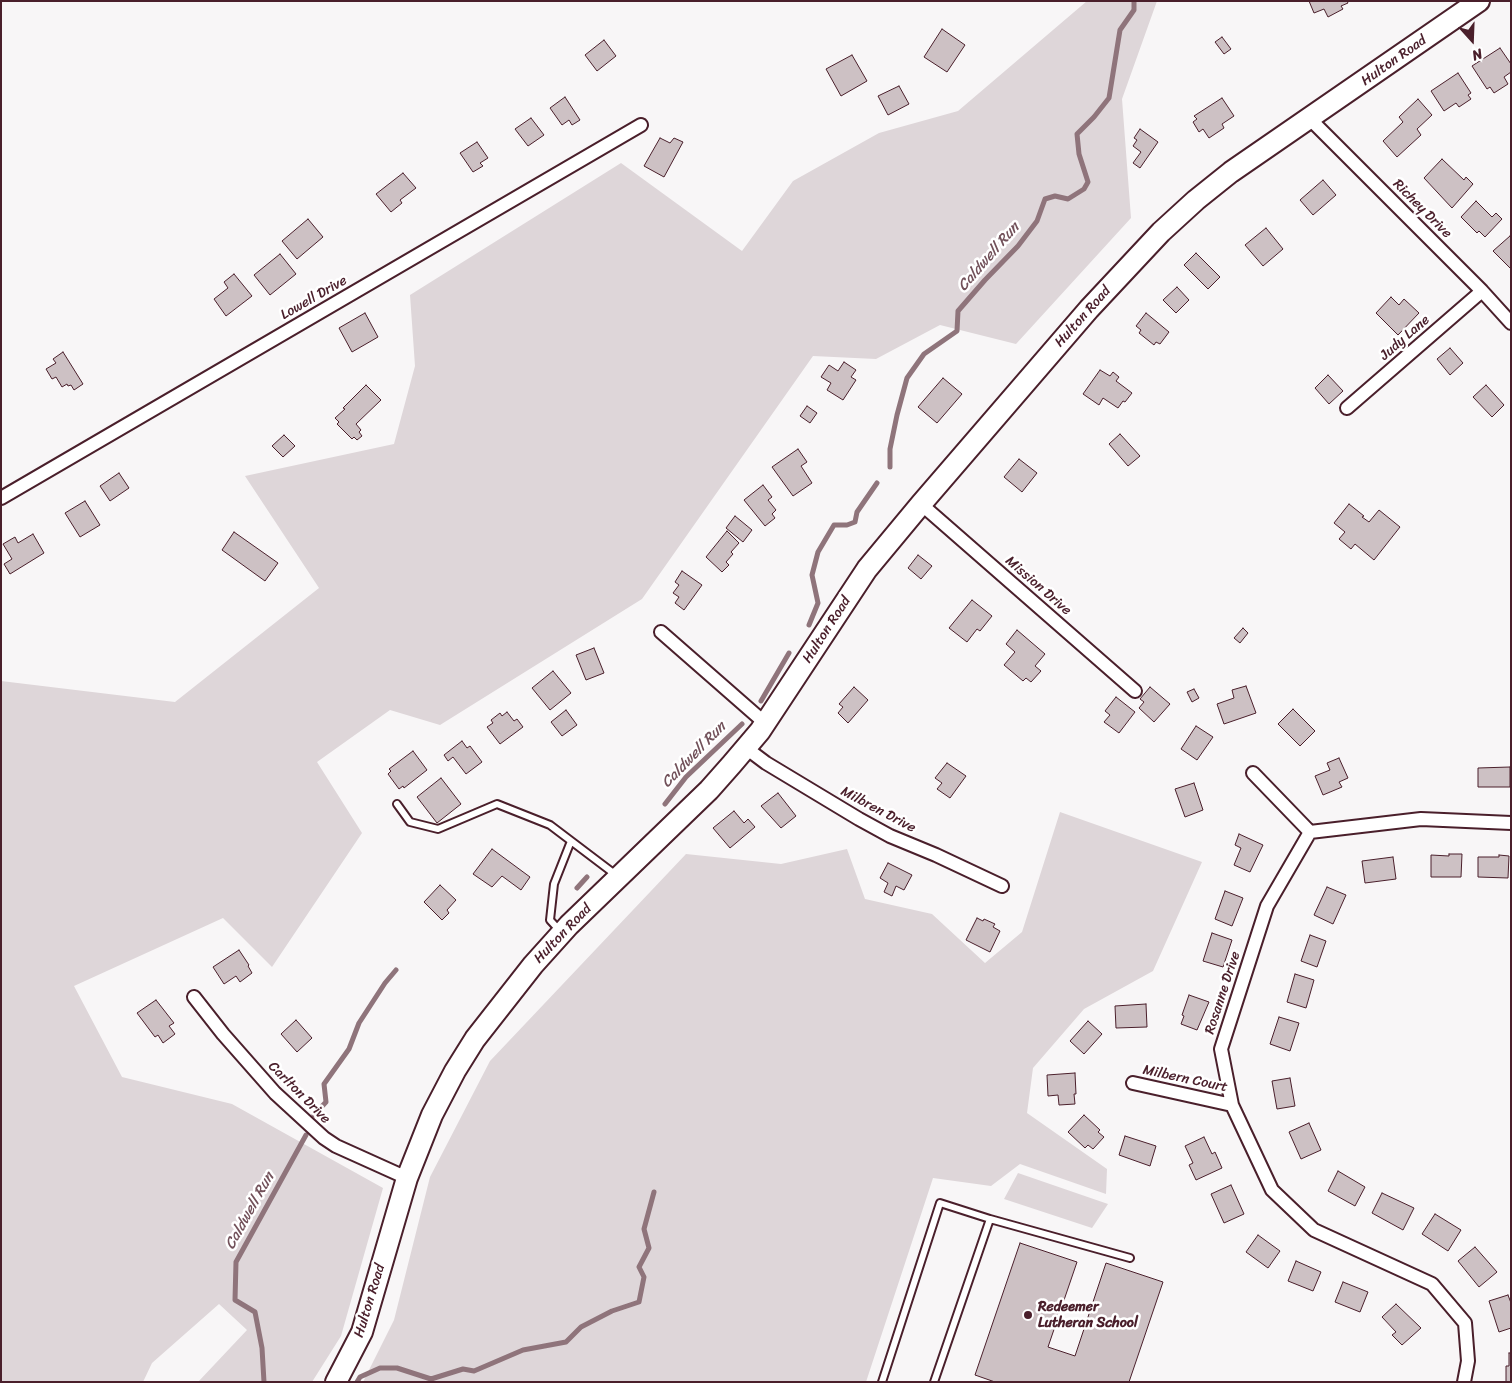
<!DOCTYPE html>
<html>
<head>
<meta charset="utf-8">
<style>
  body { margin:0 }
  #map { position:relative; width:1512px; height:1383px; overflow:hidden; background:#f8f6f7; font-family:Sriracha,sans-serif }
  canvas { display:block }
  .frame { position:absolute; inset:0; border:2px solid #4a1f2b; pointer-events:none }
  .north { position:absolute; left:1447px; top:15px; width:50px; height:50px; -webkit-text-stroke:4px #fff; paint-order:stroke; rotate:160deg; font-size:14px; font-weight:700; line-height:20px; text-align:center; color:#4a1f2b }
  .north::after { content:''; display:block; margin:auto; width:18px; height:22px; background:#4a1f2b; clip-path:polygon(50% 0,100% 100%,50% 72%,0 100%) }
</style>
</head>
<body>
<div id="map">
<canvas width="1512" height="1383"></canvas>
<div class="frame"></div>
<div class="north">N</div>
</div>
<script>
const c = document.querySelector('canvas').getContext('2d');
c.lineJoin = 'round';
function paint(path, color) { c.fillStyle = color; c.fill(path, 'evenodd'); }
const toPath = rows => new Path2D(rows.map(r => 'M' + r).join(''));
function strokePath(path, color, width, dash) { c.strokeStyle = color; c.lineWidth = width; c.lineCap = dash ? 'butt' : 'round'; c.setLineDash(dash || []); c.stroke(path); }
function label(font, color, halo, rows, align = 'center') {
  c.font = font + ' Sriracha,sans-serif'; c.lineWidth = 5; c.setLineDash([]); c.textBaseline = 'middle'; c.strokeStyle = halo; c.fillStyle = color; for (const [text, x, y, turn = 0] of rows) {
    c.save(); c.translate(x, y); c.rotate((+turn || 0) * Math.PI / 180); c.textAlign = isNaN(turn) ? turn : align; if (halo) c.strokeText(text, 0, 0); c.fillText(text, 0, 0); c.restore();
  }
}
paint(toPath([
  [1087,1,1157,1,1122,99,1131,218,1016,344,940,325,876,359,813,356,642,599,440,725,390,710,317,762,362,833,272,967,223,918,74,986,122,1077,232,1104,383,1188,341,1336,312,1382,198,1382,247,1330,219,1304,152,1363,143,1382,1,1382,1,681,175,702,319,588,245,476,394,444,415,366,410,295,621,163,742,251,793,181,879,133,958,111],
  [1060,812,1202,862,1153,971,1084,1009,1033,1068,1027,1113,1107,1169,1106,1194,1020,1164,991,1186,933,1178,866,1382,363,1382,394,1320,430,1177,490,1061,686,854,781,864,847,849,865,899,932,914,985,963,1022,932],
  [1018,1173,1108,1204,1092,1228,1004,1199]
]), '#ded6d9');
strokePath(toPath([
  [890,467,890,449,897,415,907,378,924,354,957,331,958,311,985,280,1018,246,1037,221,1045,199,1055,196,1068,199,1084,189,1088,182,1079,154,1077,134,1094,117,1109,98,1120,30,1134,10,1134,1],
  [809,625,818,603,812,575,818,552,834,525,847,525,855,522,857,512,877,483],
  [761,701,789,653],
  [665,804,686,777,742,724],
  [577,888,587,877],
  [314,1115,326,1102,324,1084,349,1049,359,1023,385,983,396,970],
  [264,1382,262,1348,255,1312,235,1300,236,1262,306,1135],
  [357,1382,360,1377,380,1368,397,1368,431,1379,463,1369,474,1371,523,1350,566,1342,581,1327,612,1311,639,1302,644,1277,639,1267,649,1248,644,1229,654,1192]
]), '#8f747b', 5);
const building = toPath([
  [1309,1,1347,1,1348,3,1341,6,1343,9,1328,17,1324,9,1314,13,1309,1],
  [942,29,965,45,947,72,924,57,942,29],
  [1222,37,1231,49,1224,54,1215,42,1222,37],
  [604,40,616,56,597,71,585,55,604,40],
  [1500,48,1511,64,1511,72,1504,77,1508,84,1494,93,1490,87,1487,89,1472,66,1500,48],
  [852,55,867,81,841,96,826,69,852,55],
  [1458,73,1471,93,1468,95,1471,99,1459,107,1456,103,1444,111,1431,91,1458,73],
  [899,86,909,104,888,115,878,96,899,86],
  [565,97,580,120,572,125,569,120,562,125,550,108,565,97],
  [1222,98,1234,116,1222,124,1224,128,1209,138,1203,129,1199,132,1193,122,1197,119,1194,116,1222,98],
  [1418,99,1432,115,1417,129,1421,135,1397,157,1383,141,1403,122,1399,117,1418,99],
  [531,118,544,135,528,146,515,129,531,118],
  [1140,129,1158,142,1140,168,1133,163,1141,152,1133,146,1137,140,1134,138,1140,129],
  [660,138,670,143,674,138,683,142,664,177,644,166,660,138],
  [477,142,488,158,480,163,483,166,473,172,460,153,477,142],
  [1442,159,1464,180,1466,177,1473,184,1452,208,1424,178,1442,159],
  [403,173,416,188,400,200,402,203,391,212,376,194,403,173],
  [1323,180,1336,195,1313,215,1300,200,1323,180],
  [1476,201,1492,217,1496,213,1502,219,1485,237,1479,231,1477,233,1461,217,1476,201],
  [308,219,323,237,297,259,282,241,308,219],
  [1266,228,1283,249,1263,266,1245,245,1266,228],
  [1510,236,1511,237,1511,269,1493,251,1510,236],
  [1196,253,1220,277,1208,289,1184,265,1196,253],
  [280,254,296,274,270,295,254,275,280,254],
  [234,274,252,296,226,316,214,299,228,288,224,282,234,274],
  [1177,287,1189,300,1176,313,1163,300,1177,287],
  [1391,297,1399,305,1404,299,1419,313,1398,335,1376,313,1391,297],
  [365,313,378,337,352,352,339,328,365,313],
  [1146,313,1169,332,1160,344,1156,342,1154,345,1139,333,1141,330,1136,326,1146,313],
  [1450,348,1463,363,1450,375,1437,359,1450,348],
  [63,352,83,384,74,390,71,385,68,386,67,384,62,387,56,377,52,379,46,369,56,363,53,359,63,352],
  [844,362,856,370,851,377,856,380,843,400,827,390,831,383,821,377,829,365,838,371,844,362],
  [1100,370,1110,376,1113,372,1119,377,1116,381,1132,393,1125,402,1123,401,1118,408,1103,398,1099,405,1083,394,1100,370],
  [1328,375,1343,391,1329,404,1315,388,1328,375],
  [943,378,962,394,937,423,918,407,943,378],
  [366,385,381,400,356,424,361,430,359,432,362,436,357,440,354,437,352,439,337,424,339,422,335,418,345,409,343,408,366,385],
  [1486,385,1504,405,1492,417,1473,397,1486,385],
  [807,406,817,413,810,423,800,416,807,406],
  [1120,434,1140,456,1128,466,1109,444,1120,434],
  [284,435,295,446,283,457,272,446,284,435],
  [798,449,807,462,801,466,812,483,793,496,772,467,798,449],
  [1019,459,1037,473,1022,492,1004,477,1019,459],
  [119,473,129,488,110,501,100,486,119,473],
  [763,485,772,497,768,500,776,510,772,514,775,518,765,526,744,500,763,485],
  [85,501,100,525,80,537,65,513,85,501],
  [1349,504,1364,516,1362,517,1369,522,1379,510,1400,527,1374,560,1355,544,1351,549,1339,539,1345,532,1334,523,1349,504],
  [735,516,752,530,743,542,726,528,735,516],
  [727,531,739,543,731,552,733,554,726,562,729,565,722,572,706,557,727,531],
  [234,532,278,563,265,581,222,550,234,532],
  [33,534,44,553,10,574,4,564,12,559,3,544,15,537,18,543,33,534],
  [918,555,932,566,921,579,908,568,918,555],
  [682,571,702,585,684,610,675,603,679,597,673,593,679,585,675,582,682,571],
  [972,600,992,616,980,631,977,629,967,642,949,628,972,600],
  [1243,628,1248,633,1240,643,1234,638,1243,628],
  [1017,630,1045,654,1035,666,1041,671,1031,682,1026,678,1023,681,1004,665,1015,652,1006,644,1017,630],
  [594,648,604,673,586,680,576,655,594,648],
  [553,671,571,693,550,710,532,688,553,671],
  [1246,686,1256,713,1224,724,1217,704,1234,698,1232,690,1246,686],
  [854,687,868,700,848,723,838,713,843,707,839,704,854,687],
  [1150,687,1170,704,1154,722,1139,708,1144,702,1140,699,1150,687],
  [1194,689,1199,698,1192,702,1187,692,1194,689],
  [1116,697,1135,712,1119,733,1104,722,1110,715,1105,711,1116,697],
  [1293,709,1315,731,1300,746,1278,724,1293,709],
  [566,710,577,725,562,736,551,722,566,710],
  [507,712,514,721,517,719,523,727,500,744,487,727,493,723,491,720,500,713,502,716,507,712],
  [1196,726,1213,737,1197,760,1181,749,1196,726],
  [462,741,467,748,470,746,482,762,466,774,453,757,448,761,444,755,462,741],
  [413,751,427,770,404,788,403,786,399,789,388,774,391,771,389,769,413,751],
  [1339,758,1348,778,1339,782,1342,787,1323,795,1315,776,1330,770,1327,763,1339,758],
  [947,763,966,776,950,798,937,789,942,783,935,778,947,763],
  [1510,767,1510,787,1478,787,1478,768,1510,767],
  [441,778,461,804,437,823,417,797,441,778],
  [1194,783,1203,810,1185,817,1175,789,1194,783],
  [778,793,796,816,781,828,761,806,778,793],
  [734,811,744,823,748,819,755,827,730,848,713,828,734,811],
  [1239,834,1263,845,1250,872,1234,865,1241,848,1235,845,1239,834],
  [492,849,530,877,521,890,502,876,492,887,473,874,492,849],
  [1449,854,1462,854,1461,877,1431,877,1431,855,1449,856,1449,854],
  [1499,855,1509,856,1508,878,1478,877,1478,857,1499,857,1499,855],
  [1393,857,1396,879,1365,883,1362,861,1393,857],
  [888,863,912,875,904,890,896,886,892,896,884,892,888,883,880,878,888,863],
  [440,885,456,900,447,910,449,913,442,920,424,902,440,885],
  [1327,887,1346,895,1333,924,1314,915,1327,887],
  [1225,891,1243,898,1232,926,1215,919,1225,891],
  [977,918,983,921,984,919,995,924,993,927,1000,931,990,952,966,940,977,918],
  [1212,933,1232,940,1223,967,1203,961,1212,933],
  [1310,935,1326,941,1317,967,1301,961,1310,935],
  [239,950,249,965,248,966,252,973,240,982,236,976,224,984,213,967,239,950],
  [1295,974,1314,980,1306,1008,1287,1002,1295,974],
  [1189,995,1209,1002,1197,1030,1181,1024,1184,1016,1182,1015,1189,995],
  [156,1000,174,1023,169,1026,175,1034,163,1043,158,1035,155,1037,137,1013,156,1000],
  [1146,1004,1147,1027,1116,1028,1115,1006,1146,1004],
  [1279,1017,1299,1023,1290,1051,1270,1044,1279,1017],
  [296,1020,312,1038,297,1052,281,1034,296,1020],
  [1088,1021,1102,1034,1084,1054,1070,1041,1088,1021],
  [1075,1073,1076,1094,1074,1094,1075,1104,1059,1105,1058,1095,1048,1096,1047,1075,1075,1073],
  [1290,1078,1295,1106,1277,1109,1272,1081,1290,1078],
  [1084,1115,1100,1130,1098,1132,1104,1137,1093,1149,1088,1145,1085,1148,1068,1132,1084,1115],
  [1309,1123,1321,1150,1301,1159,1289,1132,1309,1123],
  [1125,1136,1156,1146,1150,1166,1119,1155,1125,1136],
  [1204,1137,1212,1154,1215,1152,1222,1168,1196,1180,1189,1165,1193,1163,1185,1146,1204,1137],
  [1338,1171,1365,1187,1355,1206,1328,1191,1338,1171],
  [1231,1185,1244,1214,1224,1223,1211,1194,1231,1185],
  [1382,1193,1414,1208,1403,1230,1372,1213,1382,1193],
  [1435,1214,1461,1230,1448,1251,1422,1234,1435,1214],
  [1258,1235,1280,1251,1268,1268,1246,1252,1258,1235],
  [1020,1243,1077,1262,1048,1347,1075,1356,1106,1263,1163,1282,1129,1382,995,1382,975,1375,1020,1243],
  [1475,1247,1497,1272,1479,1287,1458,1261,1475,1247],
  [1296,1261,1321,1272,1313,1291,1288,1281,1296,1261],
  [1343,1282,1368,1292,1360,1312,1335,1302,1343,1282],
  [1508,1295,1511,1303,1511,1328,1499,1332,1489,1301,1508,1295],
  [1396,1304,1421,1328,1402,1345,1392,1335,1396,1332,1382,1317,1396,1304],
  [1509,1353,1511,1353,1511,1382,1506,1382,1506,1366,1509,1366,1509,1353]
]);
paint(building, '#cdc1c4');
strokePath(building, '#4a1f2b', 1);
const service = toPath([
  [397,804,410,822,438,829,497,804,550,825,616,875],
  [561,932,550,920,554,884,571,841],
  [990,1219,1130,1258],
  [882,1382,940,1203,990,1219,934,1382]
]);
const minor = toPath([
  [1310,119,1482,291,1511,323],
  [1347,408,1482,291],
  [1,498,641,125],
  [921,504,1135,691],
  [661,632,765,723],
  [746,748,766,763,859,819,890,836,936,855,1002,886],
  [1253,773,1310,832],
  [194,997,223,1034,275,1093,324,1138,336,1146,407,1178],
  [1133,1083,1232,1105],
  [1464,1382,1468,1361,1465,1323,1432,1284,1314,1230,1272,1190,1232,1105,1221,1049,1267,906,1310,832,1421,819,1511,823]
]);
const primary = toPath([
  [336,1382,362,1332,407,1178,432,1115,455,1071,475,1039,533,965,569,925,709,790,732,764,760,731,867,569,921,504,1089,309,1161,232,1196,200,1231,172,1479,1]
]);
strokePath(service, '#4a1f2b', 10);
strokePath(minor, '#4a1f2b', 16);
strokePath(primary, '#4a1f2b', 24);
strokePath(service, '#fff', 6);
strokePath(minor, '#fff', 12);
strokePath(primary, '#fff', 20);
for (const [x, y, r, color] of [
  [1028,1315,5,"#4a1f2b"]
]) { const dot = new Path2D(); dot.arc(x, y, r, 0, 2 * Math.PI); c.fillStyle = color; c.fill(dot); strokePath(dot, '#fff', 2); }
label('14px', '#4a1f2b', '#fff', [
  ["Hulton Road",1394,61,-35],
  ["Richey Drive",1422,209,45],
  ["Lowell Drive",314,298,-30],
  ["Hulton Road",1083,317,-48],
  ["Judy Lane",1405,338,-41],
  ["Mission Drive",1038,586,41],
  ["Hulton Road",827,630,-57],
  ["Milbren Drive",878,810,28],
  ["Hulton Road",563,934,-46],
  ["Rosanne Drive",1223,993,-72],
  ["Milbern Court",1185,1079,12],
  ["Carlton Drive",299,1093,45],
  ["Hulton Road",370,1301,-73]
]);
label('bold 14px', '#4a1f2b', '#fff', [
  ["Redeemer",1038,1307],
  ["Lutheran School",1038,1323]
], 'left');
label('italic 15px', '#72515a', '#fff', [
  ["Caldwell Run",989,257,-49],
  ["Caldwell Run",694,755,-46],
  ["Caldwell Run",250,1211,-61]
]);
</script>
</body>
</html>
